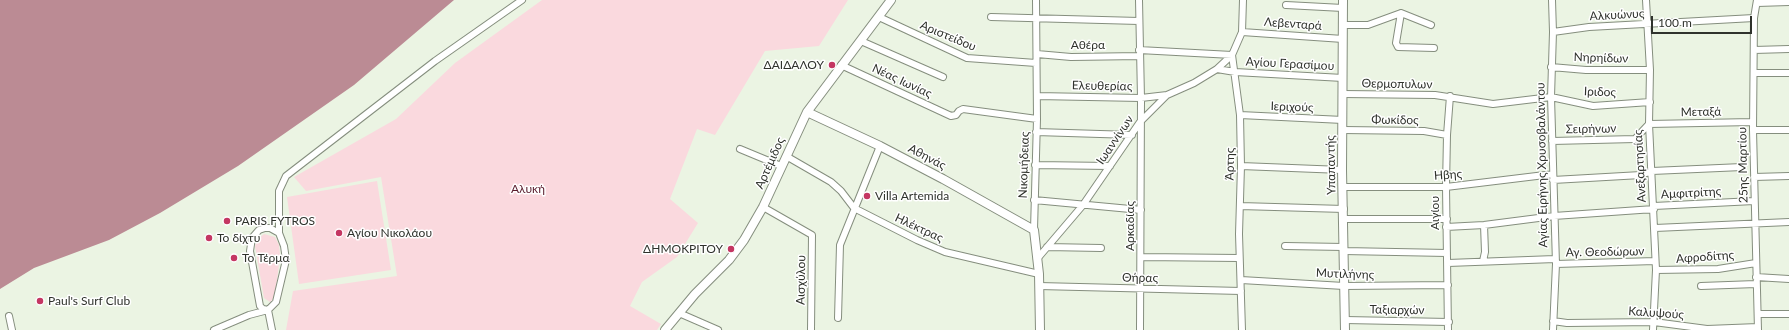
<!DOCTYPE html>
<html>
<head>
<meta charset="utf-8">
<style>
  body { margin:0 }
  #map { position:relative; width:1789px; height:330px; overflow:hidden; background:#ebf4e3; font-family:Lato,sans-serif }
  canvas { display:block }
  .scale { position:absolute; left:1651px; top:16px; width:101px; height:18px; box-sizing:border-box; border:2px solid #2f322c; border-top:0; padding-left:5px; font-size:12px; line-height:14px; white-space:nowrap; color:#2f322c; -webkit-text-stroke:3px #fff; paint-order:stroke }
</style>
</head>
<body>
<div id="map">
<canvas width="1789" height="330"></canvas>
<div class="scale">100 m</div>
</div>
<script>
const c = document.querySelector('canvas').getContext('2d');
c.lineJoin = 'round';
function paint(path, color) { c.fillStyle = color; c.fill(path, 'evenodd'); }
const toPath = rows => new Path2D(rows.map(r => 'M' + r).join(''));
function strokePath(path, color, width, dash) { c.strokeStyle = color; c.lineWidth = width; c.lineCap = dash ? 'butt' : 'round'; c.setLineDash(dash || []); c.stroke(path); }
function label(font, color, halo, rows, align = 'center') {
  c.font = font + ' Lato,sans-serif'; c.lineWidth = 3; c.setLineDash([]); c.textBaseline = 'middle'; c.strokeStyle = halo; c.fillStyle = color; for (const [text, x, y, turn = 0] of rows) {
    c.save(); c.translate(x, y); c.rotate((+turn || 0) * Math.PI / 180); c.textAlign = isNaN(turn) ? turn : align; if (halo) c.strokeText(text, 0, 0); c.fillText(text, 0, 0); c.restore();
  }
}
paint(toPath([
  [542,0,848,0,819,46,765,51,715,135,697,129,670,199,698,223,677,257,642,282,630,306,661,324,657,330,286,330,293,291,397,276,381,177,306,191,294,177,396,119,455,63],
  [377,181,391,270,299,284,287,197],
  [264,234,275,237,279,245,280,255,275,297,270,302,264,298,255,246,258,239]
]), '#fad9de');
paint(toPath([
  [0,0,454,0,354,85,238,166,160,213,109,240,34,268,0,289]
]), '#bb8b94');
const street = toPath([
  [1139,0,1141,98,1140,330],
  [1552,0,1553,32,1551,97,1556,264,1553,330],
  [1646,0,1650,70,1649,124,1656,270,1653,330],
  [1757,0,1754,18,1753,130,1758,330],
  [1757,3,1789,2],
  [1286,5,1343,8],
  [1401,13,1396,43,1398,47,1434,48],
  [879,17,967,58,1036,63],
  [991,17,1139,21],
  [1343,25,1368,25,1401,13,1431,25],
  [1242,32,1343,39],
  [1553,32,1589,27,1754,18],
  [861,41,943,77],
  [1139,50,1232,55],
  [1754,50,1789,49],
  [1037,54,1071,57,1140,56],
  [841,65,951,116,956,115,959,111,963,109,1037,119],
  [1551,67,1586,70,1650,70],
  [1217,69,1232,55],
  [1754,73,1789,73],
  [1343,94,1435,95,1493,104,1551,97,1593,106,1650,102],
  [1037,96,1141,98,1167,95],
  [1240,115,1343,120],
  [1343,130,1424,131,1447,135],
  [1753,130,1789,130],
  [1036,132,1132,135],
  [1552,141,1635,139,1649,124,1753,122],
  [740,149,781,166],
  [786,156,831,182,841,191,854,208,917,240,945,252,1039,274],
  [1035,165,1110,166],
  [1241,166,1342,170],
  [1754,177,1789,176],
  [1553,180,1641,175,1652,171,1742,167],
  [1343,187,1446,187,1553,174],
  [1034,200,1141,210],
  [1240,206,1344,209],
  [1654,206,1754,201],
  [763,207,812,235,811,330],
  [1344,219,1447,219],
  [1446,227,1484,225,1554,216,1654,209],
  [1655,228,1789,222],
  [1034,230,1037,119,1036,0],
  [279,233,279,191,286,176,435,61,522,0],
  [1285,246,1344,247],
  [1047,247,1101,248],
  [1344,251,1447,253],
  [1141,257,1239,258],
  [1037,259,1083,205,1140,122,1167,95,1194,83,1217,69,1235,72,1343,78],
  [1483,261,1485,252,1484,225],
  [1448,263,1555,259],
  [1556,264,1655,261],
  [1656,270,1718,269,1756,263],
  [1756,277,1789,279],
  [1241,280,1344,286,1448,285],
  [1039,286,1241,291],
  [1701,286,1756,284],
  [268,310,272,330],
  [679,313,718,330],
  [1759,314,1789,314],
  [9,316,12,330],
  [838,318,840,245,880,146],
  [1345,320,1449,322],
  [1553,321,1567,323,1654,322,1707,329,1758,327],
  [214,330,249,315,268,310,276,302,286,260,284,246,279,233,270,228,265,228,259,230,252,238,250,251,260,306,263,309,268,310],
  [1242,330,1239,234,1241,166,1240,115,1232,55,1242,32,1243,0],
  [1448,330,1446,187,1447,135,1450,96]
]);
const secondary = toPath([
  [1343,0,1342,170,1345,330],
  [807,112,880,146,943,179,1034,230,1039,274,1040,330],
  [665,330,695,294,729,260,744,240,763,207,807,112,891,0]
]);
strokePath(street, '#858e7e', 8);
strokePath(secondary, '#858e7e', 10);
strokePath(street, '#fff', 6);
strokePath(secondary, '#fff', 8);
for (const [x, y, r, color] of [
  [832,65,4,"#c43662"],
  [867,196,4,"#c43662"],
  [227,221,4,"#c43662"],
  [339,233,4,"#c43662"],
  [209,238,4,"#c43662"],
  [731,249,4,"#c43662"],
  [234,258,4,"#c43662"],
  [40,301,4,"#c43662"]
]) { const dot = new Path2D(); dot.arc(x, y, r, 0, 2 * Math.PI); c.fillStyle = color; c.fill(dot); strokePath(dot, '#fff', 1.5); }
label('12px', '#2f322c', '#fff', [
  ["Αλκυώνυς",1617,15,-3],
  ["Λεβενταρά",1293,24,4],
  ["Αριστείδου",948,36,23],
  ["Αθέρα",1088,45],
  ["Νηρηίδων",1601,58,2],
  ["Αγίου Γερασίμου",1290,64,3],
  ["Νέας Ιωνίας",902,81,25],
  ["Θερμοπυλων",1397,84,1],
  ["Ελευθερίας",1102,86,1],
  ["Ιριδος",1600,92,2],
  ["Ιεριχούς",1292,107,2],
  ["Μεταξά",1701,112,-1],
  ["Φωκίδος",1395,120,1],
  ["Σειρήνων",1591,129,-1],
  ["Ιωαννίνων",1115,140,-56],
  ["Αθηνάς",927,157,28],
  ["Αρτέμιδος",770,163,-66],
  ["Άρτης",1230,164,-89],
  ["Νικομήδειας",1024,165,-88],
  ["Υπαπαντής",1331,165,-91],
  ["Αγίας Ειρήνης Χρυσοβαλάντου",1542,165,-91],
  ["25ης Μαρτίου",1743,165,-91],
  ["Ανεξαρτησίας",1640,166,-93],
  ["Ηβης",1448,175,-4],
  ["Αμφιτρίτης",1691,193,-3],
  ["Αιγίου",1435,213,-90],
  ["Αρκαδίας",1130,226,-90],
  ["Ηλέκτρας",919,228,25],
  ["Αγ. Θεοδώρων",1605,252,-1],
  ["Αφροδίτης",1705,257,-4],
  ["Μυτιλήνης",1345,274,2],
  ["Θήρας",1140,278,1],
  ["Αισχύλου",801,280,-89],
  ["Ταξιαρχών",1397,310,1],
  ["Καλυψούς",1656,313,4]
]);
label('12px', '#2f322c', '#fff', [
  ["ΔΑΙΔΑΛΟΥ",824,65,"right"],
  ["Villa Artemida",875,196],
  ["PARIS FYTROS",235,221],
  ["Αγίου Νικολάου",347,233],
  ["Το δίχτυ",217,238],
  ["ΔΗΜΟΚΡΙΤΟΥ",723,249,"right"],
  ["Το Τέρμα",242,258],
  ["Paul's Surf Club",48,301]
], 'left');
label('12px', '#591d2d', '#fff', [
  ["Αλυκή",528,189]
]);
</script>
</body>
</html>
